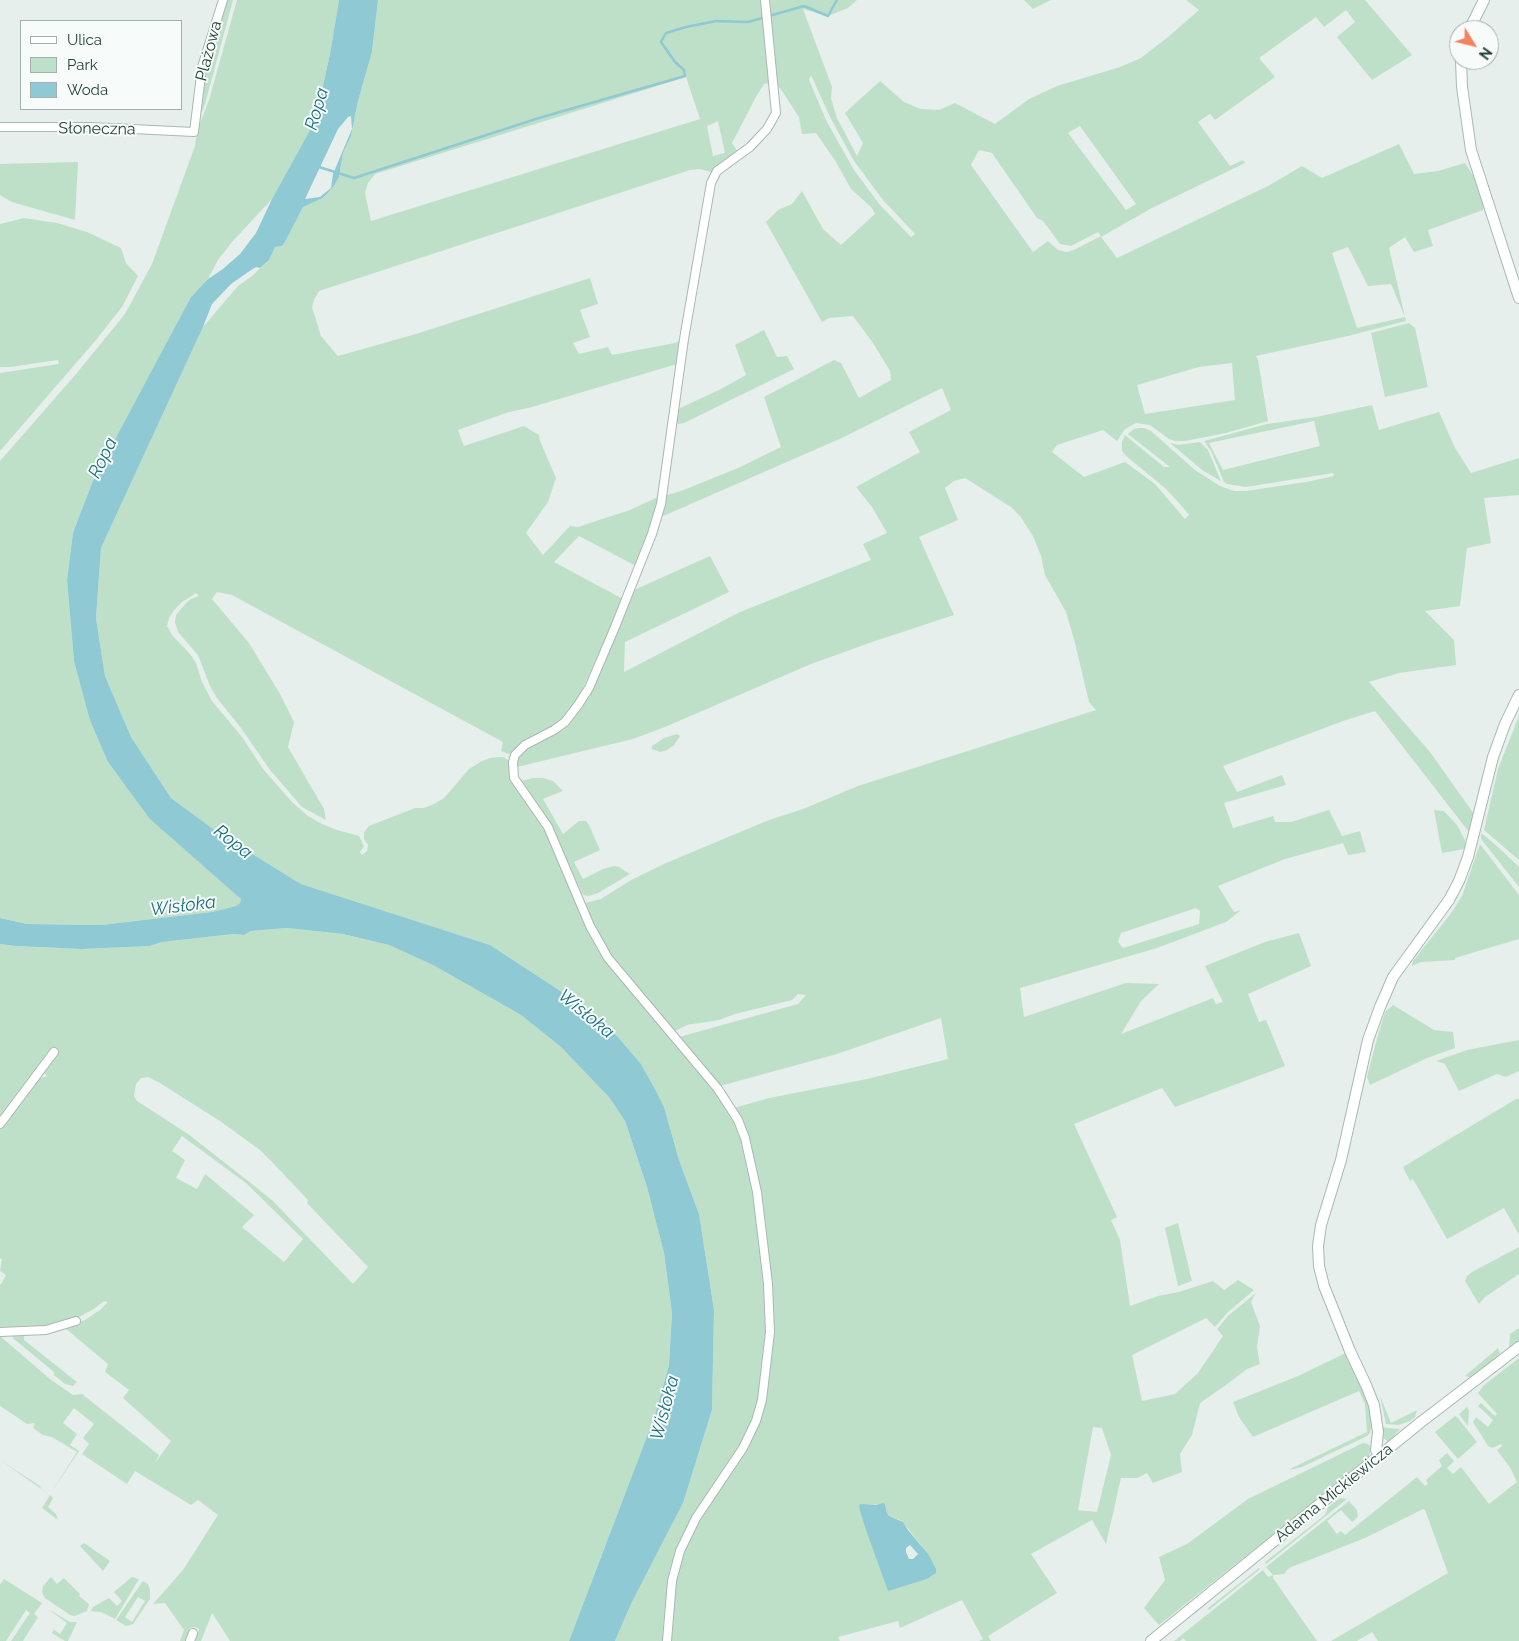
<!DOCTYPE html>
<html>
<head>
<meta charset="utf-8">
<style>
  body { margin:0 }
  #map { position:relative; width:1519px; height:1641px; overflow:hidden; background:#e6efeb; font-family:Raleway,sans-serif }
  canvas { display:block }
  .legend { position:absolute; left:20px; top:20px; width:162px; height:90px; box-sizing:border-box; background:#f7fbf9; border:1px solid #a3b1ad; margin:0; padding:6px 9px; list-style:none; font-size:15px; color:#24423a }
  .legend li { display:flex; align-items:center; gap:10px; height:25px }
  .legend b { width:25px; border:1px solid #a3b1ad }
  .north { position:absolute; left:1449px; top:20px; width:50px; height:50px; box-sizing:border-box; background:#f7fbf9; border:1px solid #a3b1ad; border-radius:50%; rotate:126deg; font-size:14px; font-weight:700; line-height:20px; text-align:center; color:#24423a }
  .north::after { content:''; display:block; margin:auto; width:18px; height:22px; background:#f4845f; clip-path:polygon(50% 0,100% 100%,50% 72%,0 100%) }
</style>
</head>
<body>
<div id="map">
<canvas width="1519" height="1641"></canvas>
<ul class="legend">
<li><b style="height:6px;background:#fff"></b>Ulica</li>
<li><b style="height:14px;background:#bfe0c8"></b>Park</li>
<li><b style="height:14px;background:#8ec9d4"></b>Woda</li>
</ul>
<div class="north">N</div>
</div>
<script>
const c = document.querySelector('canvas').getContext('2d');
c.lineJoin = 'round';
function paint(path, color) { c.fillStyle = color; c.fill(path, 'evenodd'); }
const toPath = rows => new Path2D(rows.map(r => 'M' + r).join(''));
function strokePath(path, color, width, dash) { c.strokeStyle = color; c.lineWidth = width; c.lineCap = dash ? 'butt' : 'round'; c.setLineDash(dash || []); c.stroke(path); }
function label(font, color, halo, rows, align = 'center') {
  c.font = font + ' Raleway,sans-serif'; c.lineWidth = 4; c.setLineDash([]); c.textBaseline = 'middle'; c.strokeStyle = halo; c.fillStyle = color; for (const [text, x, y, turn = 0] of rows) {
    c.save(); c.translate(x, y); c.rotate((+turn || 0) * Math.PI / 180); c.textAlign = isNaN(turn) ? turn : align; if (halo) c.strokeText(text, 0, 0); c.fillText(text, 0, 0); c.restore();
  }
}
paint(toPath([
  [226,0,233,0,205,104,197,124,204,69],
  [237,0,339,0,330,54,315,121,272,199,232,242,218,260,208,279,191,297,73,533,67,580,74,661,108,762,117,774,241,899,240,903,236,906,212,912,101,925,27,924,0,918,0,461,76,374,125,314,152,264,195,146,197,131,209,100],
  [378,0,857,0,848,8,828,16,803,9,832,87,831,98,837,118,857,156,863,143,845,113,880,81,904,102,921,109,939,110,955,103,995,124,1029,99,1057,86,1120,67,1141,58,1168,37,1199,10,1186,0,1365,0,1412,55,1372,80,1337,37,1355,22,1346,10,1324,27,1316,17,1259,58,1275,77,1215,120,1210,114,1198,122,1230,166,1243,160,1245,163,1150,209,1101,237,1117,258,1268,186,1302,166,1322,178,1399,144,1414,174,1438,171,1465,163,1474,177,1484,207,1483,210,1428,230,1433,246,1414,252,1405,237,1389,248,1406,321,1348,336,1256,356,1258,360,1268,421,1226,433,1185,441,1175,441,1169,439,1150,425,1136,423,1125,429,1117,441,1103,430,1057,445,1052,452,1084,477,1125,462,1155,484,1185,519,1189,515,1179,503,1166,489,1125,455,1122,451,1122,442,1125,435,1164,467,1170,467,1128,434,1134,429,1139,428,1144,428,1151,431,1195,470,1220,486,1234,491,1246,491,1306,482,1334,476,1333,473,1246,487,1227,484,1224,482,1211,451,1204,441,1267,424,1316,417,1372,405,1379,430,1439,412,1455,448,1471,473,1519,458,1519,495,1484,498,1491,543,1467,548,1460,606,1425,611,1454,640,1456,665,1399,673,1369,682,1430,752,1474,814,1469,832,1375,711,1343,721,1223,766,1237,792,1282,775,1286,785,1224,803,1233,828,1273,816,1275,822,1291,822,1329,810,1342,836,1360,831,1366,852,1348,855,1343,843,1285,859,1218,886,1234,912,1241,910,1226,922,1157,948,1020,988,1024,1017,1126,983,1159,984,1141,1001,1121,1034,1213,998,1216,1004,1223,1002,1205,966,1265,942,1299,933,1311,966,1248,994,1259,1022,1266,1020,1285,1066,1175,1107,1162,1088,1074,1124,1117,1217,1111,1220,1120,1240,1130,1306,1158,1296,1179,1292,1213,1281,1224,1290,1238,1280,1254,1290,1227,1313,1215,1327,1206,1318,1132,1355,1142,1401,1175,1394,1198,1373,1223,1336,1217,1329,1229,1315,1256,1293,1251,1302,1260,1326,1257,1347,1260,1364,1247,1369,1226,1385,1200,1403,1192,1435,1180,1454,1182,1472,1153,1483,1147,1473,1137,1478,1121,1478,1106,1544,1092,1520,1031,1554,1057,1593,988,1636,991,1641,979,1641,983,1639,962,1600,900,1628,898,1621,838,1637,840,1641,670,1641,676,1571,693,1528,757,1429,768,1380,768,1251,764,1215,757,1181,734,1108,769,1098,867,1079,948,1059,941,1018,837,1054,720,1086,679,1037,798,1004,806,995,798,994,792,1000,735,1014,719,1020,687,1025,675,1031,612,958,601,942,585,903,601,899,631,880,666,863,769,820,803,809,858,786,1096,710,1089,702,1075,643,1066,612,1045,575,1041,556,1033,536,1020,516,1011,507,965,478,954,481,945,488,958,520,919,537,954,615,875,641,811,664,665,727,633,739,517,767,518,760,521,753,563,728,578,710,634,590,710,556,729,592,625,642,624,672,740,612,871,560,863,544,887,533,872,507,856,487,920,452,909,432,951,410,942,388,844,437,661,517,667,495,681,491,738,468,781,447,764,397,834,360,841,363,859,398,891,380,890,371,873,343,853,316,829,318,822,322,766,222,778,210,792,204,802,191,823,229,841,245,875,214,872,208,851,189,836,162,816,133,802,134,799,117,780,88,765,83,757,95,732,143,739,153,712,172,699,169,690,170,319,291,314,300,312,307,321,336,338,356,416,334,590,278,598,304,580,310,590,337,573,343,579,354,608,347,612,355,675,343,681,340,677,364,532,407,509,412,458,430,464,446,524,426,539,435,540,441,556,478,548,502,526,533,543,555,570,526,578,527,630,510,658,497,657,509,636,566,579,536,554,562,623,599,578,699,568,714,549,730,517,746,511,755,501,751,503,742,232,595,217,592,212,599,249,643,280,694,294,722,288,747,324,809,326,820,302,807,270,770,241,728,217,698,210,686,198,655,178,632,175,622,176,615,186,603,191,599,199,596,196,593,182,602,174,610,169,618,167,626,172,635,190,654,196,663,202,682,212,701,242,737,263,769,292,802,308,816,322,824,337,830,359,836,364,846,360,852,362,855,367,851,368,845,364,839,364,832,369,826,415,808,424,808,434,804,444,798,469,769,482,761,490,758,499,757,503,757,508,760,513,781,544,829,595,945,607,964,709,1081,731,1112,741,1137,759,1214,764,1262,767,1330,763,1380,753,1422,740,1448,697,1512,669,1583,665,1618,665,1641,615,1641,631,1604,683,1503,712,1410,714,1310,699,1214,679,1160,664,1107,641,1064,618,1037,585,1007,490,945,301,884,220,834,171,798,131,737,105,676,96,618,101,548,203,327,238,286,252,276,269,260,275,247,282,246,285,242,303,207,323,198,334,186,339,177,343,153,351,136,358,101,372,52],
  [811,75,830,117,854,161,883,200,915,234,911,237,880,205,854,170,827,122,809,80],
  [686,77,700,119,371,221,365,193,368,183,375,174],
  [718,121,725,153,713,156,707,126],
  [1080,126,1136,204,1126,210,1068,133],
  [979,150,992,153,1037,218,1043,221,1060,244,1071,246,1098,232,1101,236,1074,250,1067,252,1058,250,1048,241,1033,252,971,165],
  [1348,247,1368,286,1391,284,1405,317,1357,328,1332,253],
  [1232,363,1235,400,1145,414,1137,385,1199,367],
  [1314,421,1320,446,1223,470,1209,443],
  [1196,908,1200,911,1199,924,1123,948,1118,942,1121,933],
  [1093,1427,1102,1428,1111,1455,1097,1512,1078,1510],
  [885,1504,887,1513,889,1516,902,1521,929,1555,935,1573,927,1579,888,1590,860,1511,869,1505],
  [1024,0,1051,0,1033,9],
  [78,162,75,220,12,202,0,195,0,164],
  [24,218,57,223,87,232,121,248,126,263,138,276,122,307,96,340,0,451,0,373,59,364,58,360,10,367,0,367,0,224],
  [1409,323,1415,328,1428,387,1385,397,1371,333],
  [764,330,777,357,787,356,794,369,684,423,678,424,675,422,678,409,719,390,746,375,735,345],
  [1200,442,1208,450,1221,481,1202,470,1170,443,1178,445],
  [1519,716,1519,860,1484,830,1498,769],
  [677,734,680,736,674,745,667,750,660,752,652,749,652,746,664,738],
  [533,778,543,778,553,781,563,791,543,799,563,834,579,821,586,821,589,825,600,850,574,862,583,879,603,869,614,866,619,867,630,874,598,893,589,896,583,895,548,820,525,790,521,781],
  [1434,810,1444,811,1457,825,1465,840,1465,849,1442,853],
  [1481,834,1484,835,1498,847,1519,867,1519,887,1481,839],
  [1480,844,1519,895,1519,939,1455,958,1455,960,1421,962,1412,966,1413,961,1452,912,1462,896],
  [287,928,343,934,389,945,433,965,521,1015,561,1047,592,1078,609,1097,625,1121,647,1187,664,1253,672,1313,669,1365,654,1418,569,1641,230,1641,212,1613,201,1641,195,1641,199,1629,195,1627,190,1628,185,1641,180,1641,184,1630,165,1603,153,1604,183,1570,218,1515,198,1500,191,1505,135,1471,127,1484,82,1454,89,1444,83,1438,94,1424,74,1408,63,1423,77,1434,70,1445,79,1451,51,1493,77,1452,52,1437,43,1435,33,1428,35,1423,27,1424,0,1406,0,1336,50,1379,73,1395,82,1394,159,1455,155,1463,171,1441,123,1398,129,1390,105,1372,108,1364,65,1328,85,1320,100,1310,107,1303,107,1302,104,1301,94,1309,75,1319,60,1324,30,1329,0,1330,0,1284,1,1284,6,1275,0,1271,2,1259,0,1258,0,1128,12,1114,38,1079,47,1076,43,1072,0,1120,0,944,15,946,82,949,150,946,162,942,234,934,244,935,251,931],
  [148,1077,160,1083,220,1121,260,1150,274,1164,308,1200,307,1203,368,1267,353,1284,273,1201,252,1184,188,1134,137,1101,134,1096,136,1084,141,1078],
  [182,1136,246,1183,303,1239,284,1262,242,1227,254,1215,210,1178,205,1174,197,1189,176,1178,185,1160,172,1151],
  [1393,1005,1434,1030,1453,1032,1455,1048,1427,1058,1370,1085,1367,1077,1375,1046,1385,1012],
  [1519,1040,1519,1071,1506,1077,1497,1074,1459,1091,1445,1064,1436,1061,1467,1050],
  [1516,1099,1519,1099,1519,1235,1504,1208,1447,1239,1413,1179,1410,1181,1403,1167],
  [1178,1223,1192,1281,1178,1286,1165,1228],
  [1519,1247,1519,1274,1485,1297,1479,1304,1465,1281,1467,1276,1472,1272],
  [1519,1328,1519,1341,1509,1349,1510,1334],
  [24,1334,24,1340,77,1382,73,1386,65,1384,54,1375,54,1372,14,1339,11,1335],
  [1498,1348,1500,1353,1496,1358,1472,1378,1465,1376],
  [1346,1353,1370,1408,1372,1424,1370,1433,1367,1436,1302,1467,1290,1470,1292,1468,1367,1432,1365,1404,1359,1391,1253,1437,1239,1417,1233,1402,1298,1376],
  [1519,1358,1519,1641,1378,1641,1372,1632,1357,1641,1331,1641,1448,1573,1425,1510,1423,1509,1365,1538,1289,1568,1284,1574,1273,1575,1273,1578,1317,1641,1186,1641,1183,1638,1180,1641,1174,1641,1263,1570,1268,1577,1273,1575,1266,1567,1349,1501,1357,1510,1358,1516,1355,1520,1352,1522,1341,1510,1327,1521,1337,1534,1341,1531,1345,1535,1417,1477,1425,1486,1428,1484,1426,1480,1442,1466,1439,1460,1447,1453,1454,1461,1447,1468,1453,1474,1461,1467,1489,1504,1517,1482,1511,1469,1497,1450,1502,1446,1501,1444,1492,1448,1488,1446,1473,1422,1476,1417,1488,1427,1493,1420,1478,1406,1481,1403,1495,1416,1497,1414,1478,1393,1483,1386],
  [1380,1396,1391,1423,1417,1410,1415,1417,1410,1421,1398,1425,1386,1424],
  [1467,1407,1469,1411,1468,1426,1459,1414],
  [1455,1416,1457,1417,1477,1442,1458,1459,1435,1432],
  [1381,1426,1386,1428,1400,1429,1389,1442,1382,1437],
  [1363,1443,1368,1444,1371,1447,1369,1457,1365,1463,1305,1509,1159,1625,1144,1608,1165,1580,1159,1557,1187,1544,1248,1499],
  [0,1460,40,1486,41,1489,50,1495,53,1498,48,1507,56,1514,58,1520,42,1508,50,1495],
  [1340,1498,1347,1499,1266,1564,1265,1562,1325,1515,1328,1507],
  [84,1543,110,1561,103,1571,80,1546],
  [1259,1568,1260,1569,1209,1610,1208,1608],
  [51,1577,57,1584,64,1578,80,1594,79,1596,89,1604,87,1611,75,1616,70,1615,45,1598,42,1592,43,1586],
  [132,1577,139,1579,115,1619,101,1612,91,1611,93,1607,109,1598,117,1606,122,1601,114,1592],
  [4,1579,42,1603,34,1614,38,1617,23,1641,11,1641,30,1613,26,1610,6,1641,0,1641,0,1585],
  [143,1581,148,1584,150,1590,150,1599,133,1624,126,1626,116,1620],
  [138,1597,145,1601,132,1622,125,1617],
  [48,1609,70,1622,77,1622,68,1641,65,1641,52,1633,54,1630,60,1634,67,1623]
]), '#bfe0c8');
paint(toPath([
  [339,0,378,0,372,52,358,101,351,136,343,153,339,177,334,186,323,198,303,207,285,242,282,246,275,247,269,260,260,268,256,267,251,270,231,284,212,304,203,327,101,548,96,618,105,676,131,737,171,798,220,834,301,884,490,945,585,1007,618,1037,641,1064,656,1091,664,1107,679,1160,699,1214,714,1310,712,1410,683,1503,631,1604,615,1641,569,1641,654,1418,669,1365,672,1313,664,1253,647,1187,625,1121,609,1097,561,1047,521,1015,433,965,389,945,343,934,287,928,251,931,244,935,234,934,162,942,150,946,82,949,15,946,0,944,0,918,27,924,101,925,212,912,236,906,240,903,241,899,150,819,108,762,90,720,74,661,67,580,73,533,93,481,191,297,208,279,223,269,240,254,256,233,272,199,315,121,330,54],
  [351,116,352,129,333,174,331,188,320,197,305,199,338,129,348,117],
  [883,1503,885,1504,887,1513,889,1516,903,1522,908,1530,929,1555,936,1569,936,1573,927,1579,888,1591,866,1530,860,1511,859,1505,861,1504,876,1505],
  [910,1545,918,1554,913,1559,909,1559,906,1552,906,1548]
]), '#8ec9d4');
strokePath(toPath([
  [319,167,354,178,539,118,685,76,684,70,675,62,661,42,666,33,686,27,716,21,748,22,804,6,828,16,837,0]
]), '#8ec9d4', 2.5);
const minor = toPath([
  [0,127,91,127,194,132,202,67,223,0],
  [0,1124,54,1052],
  [0,1332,46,1330,76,1321],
  [190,1641,193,1633],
  [667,1641,672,1581,680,1551,696,1518,743,1448,756,1421,762,1400,770,1332,768,1284,757,1192,745,1138,738,1120,718,1089,608,958,590,926,548,827,514,778,513,762,515,755,525,745,554,730,565,722,578,705,589,688,615,627,652,534,661,504,684,339,711,183,717,171,750,147,767,129,776,113,765,0]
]);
const tertiary = toPath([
  [1469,30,1484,0],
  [1461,60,1462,87,1471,150,1519,298],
  [1380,1456,1376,1450,1378,1432,1374,1405,1366,1385,1350,1351,1324,1286,1319,1266,1318,1246,1321,1225,1341,1160,1368,1040,1380,1007,1393,977,1449,900,1459,881,1468,857,1493,757,1505,724,1519,695],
  [1151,1641,1421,1422,1519,1347]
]);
strokePath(minor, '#a8b8b2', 10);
strokePath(tertiary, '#a8b8b2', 12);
strokePath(minor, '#fff', 8);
strokePath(tertiary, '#fff', 10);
label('16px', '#24423a', '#f7fbf9', [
  ["Plażowa",209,51,-75],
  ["Słoneczna",97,129,1],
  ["Adama Mickiewicza",1334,1493,-39]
]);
label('italic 18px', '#1c6f80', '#f7fbf9', [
  ["Ropa",317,109,-74],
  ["Ropa",103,458,-64],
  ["Ropa",233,842,38],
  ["Wisłoka",183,906,-7],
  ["Wisłoka",586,1014,39],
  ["Wisłoka",665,1408,-75]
]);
</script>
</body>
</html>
